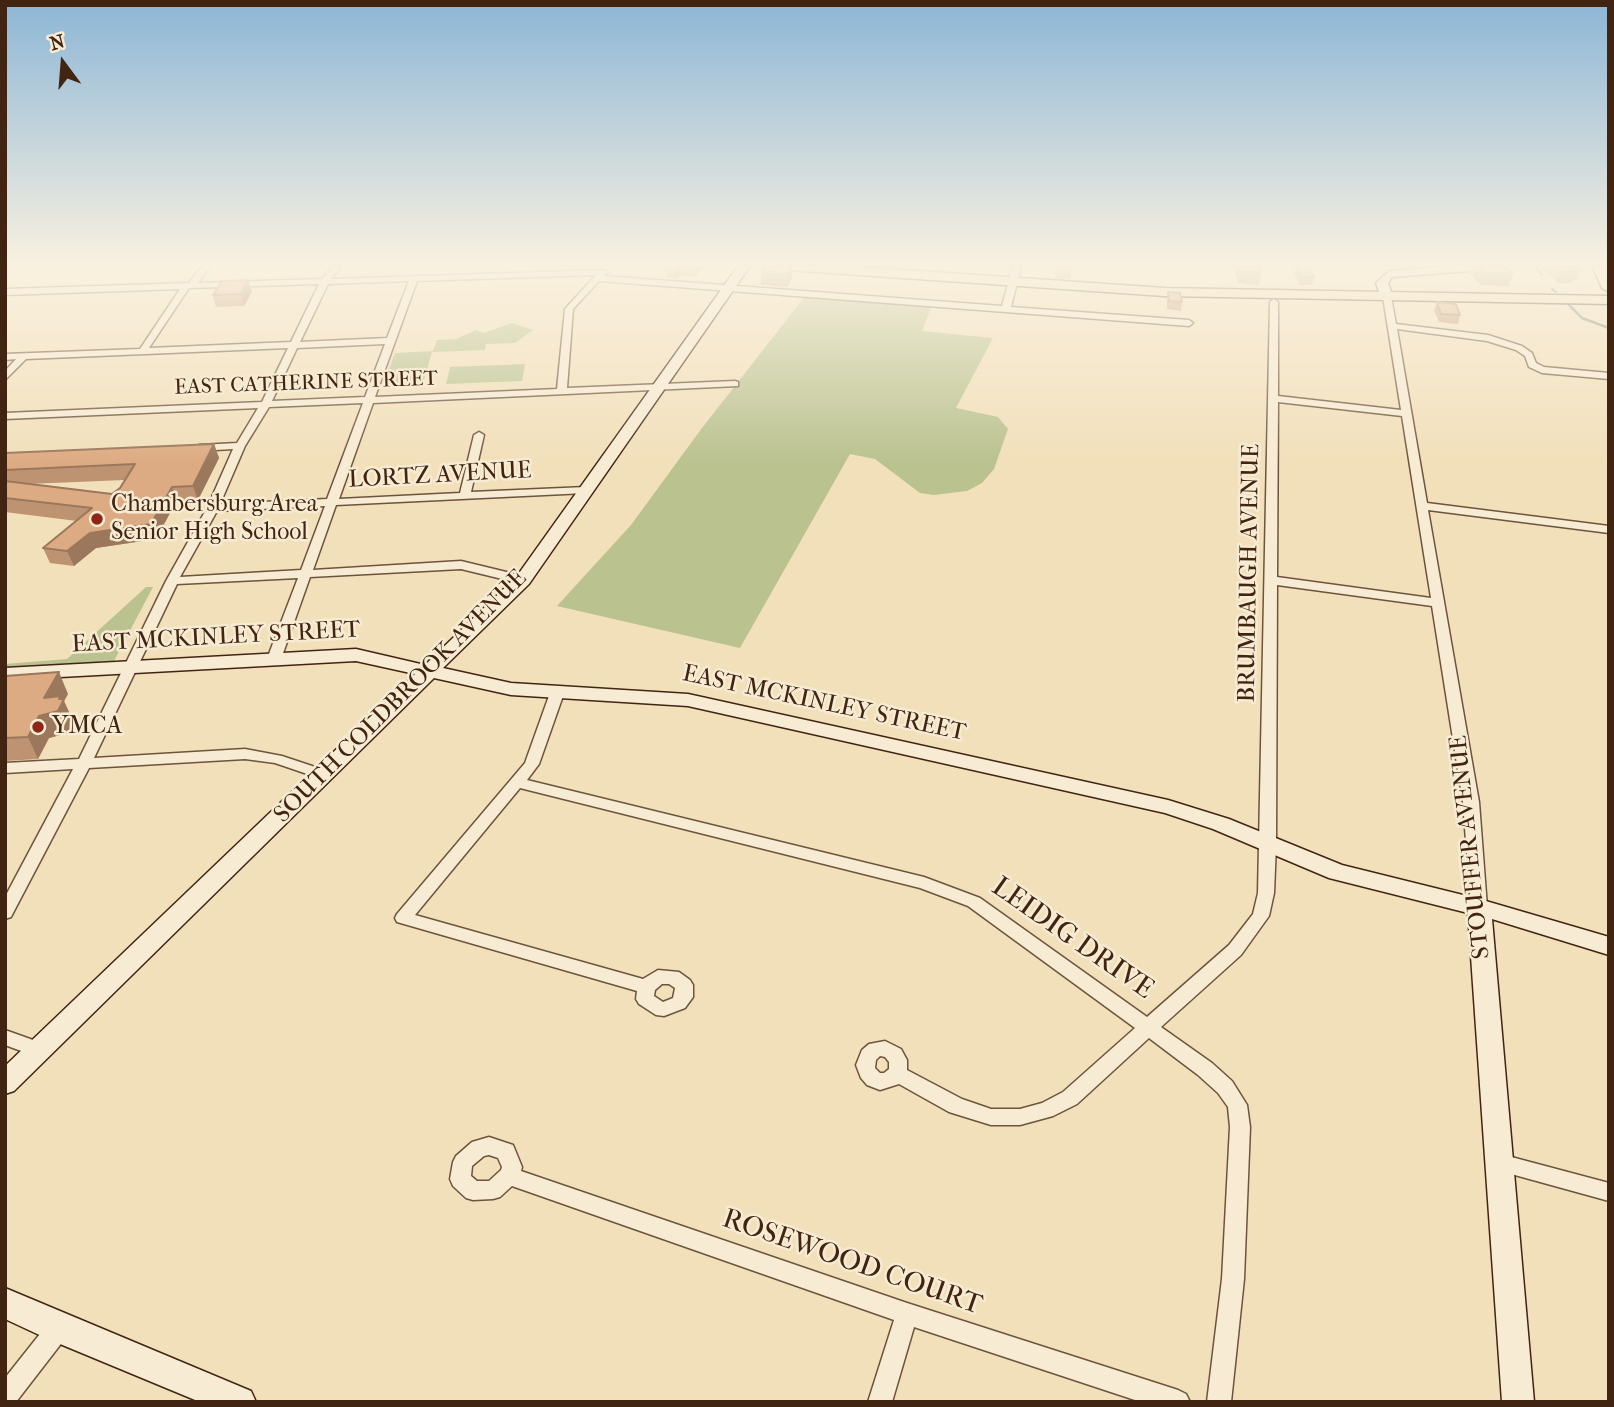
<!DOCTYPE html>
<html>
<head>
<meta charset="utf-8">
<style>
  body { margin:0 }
  #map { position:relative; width:1614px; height:1407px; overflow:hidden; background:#f2e0bb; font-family:"IM FELL French Canon",serif }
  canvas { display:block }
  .frame { position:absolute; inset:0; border:7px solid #412512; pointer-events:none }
  .north { position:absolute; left:28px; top:28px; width:70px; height:70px; -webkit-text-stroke:5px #f7ebd3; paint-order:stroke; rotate:344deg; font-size:19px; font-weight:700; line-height:28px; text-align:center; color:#412512 }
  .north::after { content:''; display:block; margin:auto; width:24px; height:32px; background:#412512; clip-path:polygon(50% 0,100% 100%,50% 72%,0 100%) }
</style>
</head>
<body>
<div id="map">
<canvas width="1614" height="1407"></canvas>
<div class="frame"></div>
<div class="north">N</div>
</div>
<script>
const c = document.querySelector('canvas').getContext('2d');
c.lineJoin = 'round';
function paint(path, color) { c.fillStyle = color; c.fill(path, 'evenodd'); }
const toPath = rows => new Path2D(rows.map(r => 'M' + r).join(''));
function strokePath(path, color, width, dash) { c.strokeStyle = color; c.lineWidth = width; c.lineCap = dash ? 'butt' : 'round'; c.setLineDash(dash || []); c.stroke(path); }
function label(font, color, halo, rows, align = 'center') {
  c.font = font + ' "IM FELL French Canon",serif'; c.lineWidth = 5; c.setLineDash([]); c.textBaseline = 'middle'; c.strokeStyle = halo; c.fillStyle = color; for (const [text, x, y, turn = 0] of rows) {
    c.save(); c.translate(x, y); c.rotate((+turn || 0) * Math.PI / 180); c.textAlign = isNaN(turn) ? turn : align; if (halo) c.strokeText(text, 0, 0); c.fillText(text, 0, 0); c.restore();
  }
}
paint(toPath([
  [806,295,932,305,922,331,993,338,956,408,998,417,1008,429,994,469,982,483,967,491,934,495,920,493,875,459,850,454,740,648,557,606,631,525,702,428],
  [512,323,533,330,515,343,486,344,485,350,432,352,422,387,382,388,395,353,433,351,437,340,456,339,476,330,484,333],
  [525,364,522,381,446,384,450,367],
  [146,587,153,587,114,661,5,668,5,664,67,659]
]), '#bac290');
strokePath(toPath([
  [1535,266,1542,275],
  [1552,289,1556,292],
  [1569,305,1582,318,1609,328]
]), '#7b7e78', 2.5);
const street = toPath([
  [202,266,210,266,198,283,322,279,333,266,341,266,331,279,604,270,608,272,604,276,1002,306,1013,266,1021,266,1011,307,1189,320,1193,323,1189,326,599,281,573,309,567,388,735,381,738,382,738,386,373,403,339,499,460,493,474,435,479,432,484,435,471,492,586,487,592,490,586,493,336,505,313,570,461,561,527,577,529,580,523,584,461,569,310,577,281,659,274,663,267,659,298,578,177,584,94,758,245,749,282,756,327,771,329,774,322,779,275,763,245,759,89,768,13,913,11,917,5,919,5,897,73,769,5,773,5,763,79,759,166,581,207,508,233,449,199,451,194,448,199,445,237,443,258,408,5,419,5,413,262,402,288,348,26,359,5,380,5,371,16,359,5,360,5,354,140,349,180,289,5,295,5,289,189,283,202,266],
  [596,275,565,309,557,389,375,397,417,281,596,275],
  [409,281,387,338,300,342,328,284,409,281],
  [319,284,291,342,149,348,189,288,319,284],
  [385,344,365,397,272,401,297,348,385,344],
  [363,403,327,499,220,504,245,446,269,407,363,403],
  [325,506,301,570,180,577,217,511,325,506],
  [1387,294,1391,297,1396,324,1488,335,1522,346,1532,353,1536,363,1544,367,1609,373,1609,379,1542,373,1529,367,1525,356,1516,350,1487,341,1397,329,1427,503,1609,526,1609,533,1428,510,1479,802,1487,907,1485,911,1479,913,1473,911,1471,907,1463,802,1432,606,1277,585,1276,845,1274,893,1269,916,1241,955,1161,1027,1212,1063,1232,1081,1247,1105,1250,1127,1244,1279,1231,1402,1207,1402,1222,1279,1230,1127,1228,1107,1218,1093,1198,1075,1149,1038,1077,1104,1053,1116,1020,1125,991,1125,949,1112,899,1084,880,1090,867,1085,861,1078,856,1065,862,1050,869,1044,885,1041,901,1049,907,1060,907,1070,962,1099,991,1109,1020,1109,1042,1103,1063,1092,1135,1028,968,906,920,888,520,788,415,915,643,979,658,970,679,972,690,980,693,985,693,997,685,1008,664,1016,656,1015,639,1004,636,999,637,991,397,922,395,918,397,914,525,763,550,693,557,689,564,693,539,764,527,780,924,877,980,898,1147,1017,1229,945,1253,914,1258,893,1270,302,1274,299,1278,302,1278,396,1401,410,1383,297,1387,294],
  [1278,402,1402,416,1431,598,1277,577,1278,402],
  [662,984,669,984,675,988,673,998,663,1002,654,996,655,990,662,984],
  [880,1056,885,1057,889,1062,889,1069,884,1073,880,1073,875,1068,876,1060,880,1056],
  [5,1030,47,1045,49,1050,47,1055,40,1058,5,1045,5,1030],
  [489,1137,513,1145,522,1167,521,1171,907,1303,1178,1390,1186,1394,1190,1402,1141,1402,914,1327,892,1402,868,1402,894,1320,512,1186,500,1197,493,1199,473,1200,466,1198,453,1186,450,1179,453,1162,456,1156,472,1142,489,1137],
  [489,1155,498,1158,502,1167,501,1170,489,1181,477,1181,471,1176,472,1166,484,1156,489,1155],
  [1500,1154,1609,1183,1609,1201,1493,1169,1490,1163,1493,1157,1500,1154],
  [59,1317,67,1320,70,1328,67,1336,16,1402,5,1402,5,1378,51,1320,59,1317]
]);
const secondary = toPath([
  [738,266,750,266,529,584,443,668,511,683,688,694,1168,800,1229,819,1342,865,1479,899,1609,937,1609,955,1492,919,1534,1402,1502,1402,1468,913,1329,878,1213,829,1165,813,688,706,511,695,434,678,14,1091,5,1094,5,1066,415,674,356,661,5,680,5,668,356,649,425,665,517,576,738,266],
  [1452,266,1502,266,1496,269,1392,277,1388,283,1393,297,1387,300,1381,297,1376,283,1389,271,1452,266],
  [5,1288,251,1391,256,1402,200,1402,48,1339,5,1319,5,1288]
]);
const highway = toPath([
  [780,266,848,266,1164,288,1609,296,1609,304,1164,296,787,270,780,266],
  [1592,266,1606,266,1609,292,1602,288,1592,266]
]);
strokePath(street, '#6d543c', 3);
strokePath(secondary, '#412512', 3);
strokePath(highway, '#412512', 3);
paint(street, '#f7ebd3');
paint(secondary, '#f7ebd3');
paint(highway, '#f2e0bb');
paint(toPath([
  [665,266,703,266,695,277,680,275,677,279,666,278],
  [766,266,792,278,787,287,761,285,761,273],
  [1055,266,1072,266,1071,279,1055,278],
  [1236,266,1259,266,1261,273,1259,285,1238,283,1235,271],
  [1294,266,1307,266,1314,277,1312,285,1300,285,1293,272],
  [1473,266,1504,266,1513,274,1509,286,1481,285,1470,274],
  [1540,266,1578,266,1581,268,1577,280,1573,280,1572,283,1558,283],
  [248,280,252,292,244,306,216,307,213,295],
  [1168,292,1182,302,1181,311,1167,309,1167,300],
  [1437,302,1460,315,1458,324,1439,322,1434,310],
  [214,444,219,458,198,500,176,502,156,539,96,548,74,566,50,563,43,548,77,521,5,512,5,453],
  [125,480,120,488,112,494,28,484],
  [5,676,68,694,64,701,73,721,68,733,49,738,38,759,5,761]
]), '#be9371');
paint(toPath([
  [677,266,680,266,680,275,677,279,676,267],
  [695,266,703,266,695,277],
  [792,266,792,278,787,287,787,275],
  [248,280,252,292,244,306,241,294],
  [214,444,219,458,198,500,193,486],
  [172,487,176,502,156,539,96,548,74,566,67,551,90,533],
  [59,672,68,694,64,701,73,721,68,733,49,738,38,759,28,737,44,698]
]), '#9b785c');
const building = toPath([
  [766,266,792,266,787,275,761,273,766,266],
  [1239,266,1259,266,1261,273,1241,271,1239,266],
  [1295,266,1307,266,1314,277,1302,277,1295,266],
  [1478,266,1504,266,1513,274,1485,273,1478,266],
  [1557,266,1578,266,1581,268,1573,268,1577,271,1562,271,1557,266],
  [248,280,241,294,213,295,222,281,248,280],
  [1168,292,1180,293,1182,302,1169,301,1168,292],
  [1437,302,1456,304,1460,315,1441,314,1437,302],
  [214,444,193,486,172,487,151,524,90,533,67,551,43,548,92,508,5,498,5,481,112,494,120,488,135,464,5,470,5,453,214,444],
  [59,672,44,698,60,696,59,699,64,699,58,711,39,716,28,737,5,738,5,676,59,672]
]);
paint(building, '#ddab83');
strokePath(building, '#9b785c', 2);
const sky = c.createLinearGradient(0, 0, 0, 463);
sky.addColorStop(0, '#8cb6d6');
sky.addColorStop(0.57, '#f9f1e0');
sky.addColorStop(1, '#f9f1e000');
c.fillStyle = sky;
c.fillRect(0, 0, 1614, 463);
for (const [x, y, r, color] of [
  [97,519,7,"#8f2418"],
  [38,727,7,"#8f2418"]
]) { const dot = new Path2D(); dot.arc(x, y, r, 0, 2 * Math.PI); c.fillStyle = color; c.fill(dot); strokePath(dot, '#f7ebd3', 2.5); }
label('21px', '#412512', '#f7ebd3', [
  ["EAST CATHERINE STREET",306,384,-2]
]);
label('24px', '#412512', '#f7ebd3', [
  ["LORTZ AVENUE",440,476,-3],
  ["BRUMBAUGH AVENUE",1250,573,-89],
  ["EAST MCKINLEY STREET",216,638,-3],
  ["SOUTH COLDBROOK AVENUE",401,697,-45],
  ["EAST MCKINLEY STREET",824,704,12],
  ["STOUFFER AVENUE",1471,847,-96]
]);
label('24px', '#412512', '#f7ebd3', [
  ["Chambersburg Area",111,505],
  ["Senior High School",111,533],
  ["YMCA",52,727]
], 'left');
label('28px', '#412512', '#f7ebd3', [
  ["LEIDIG DRIVE",1072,939,35],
  ["ROSEWOOD COURT",852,1263,19]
]);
</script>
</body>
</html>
